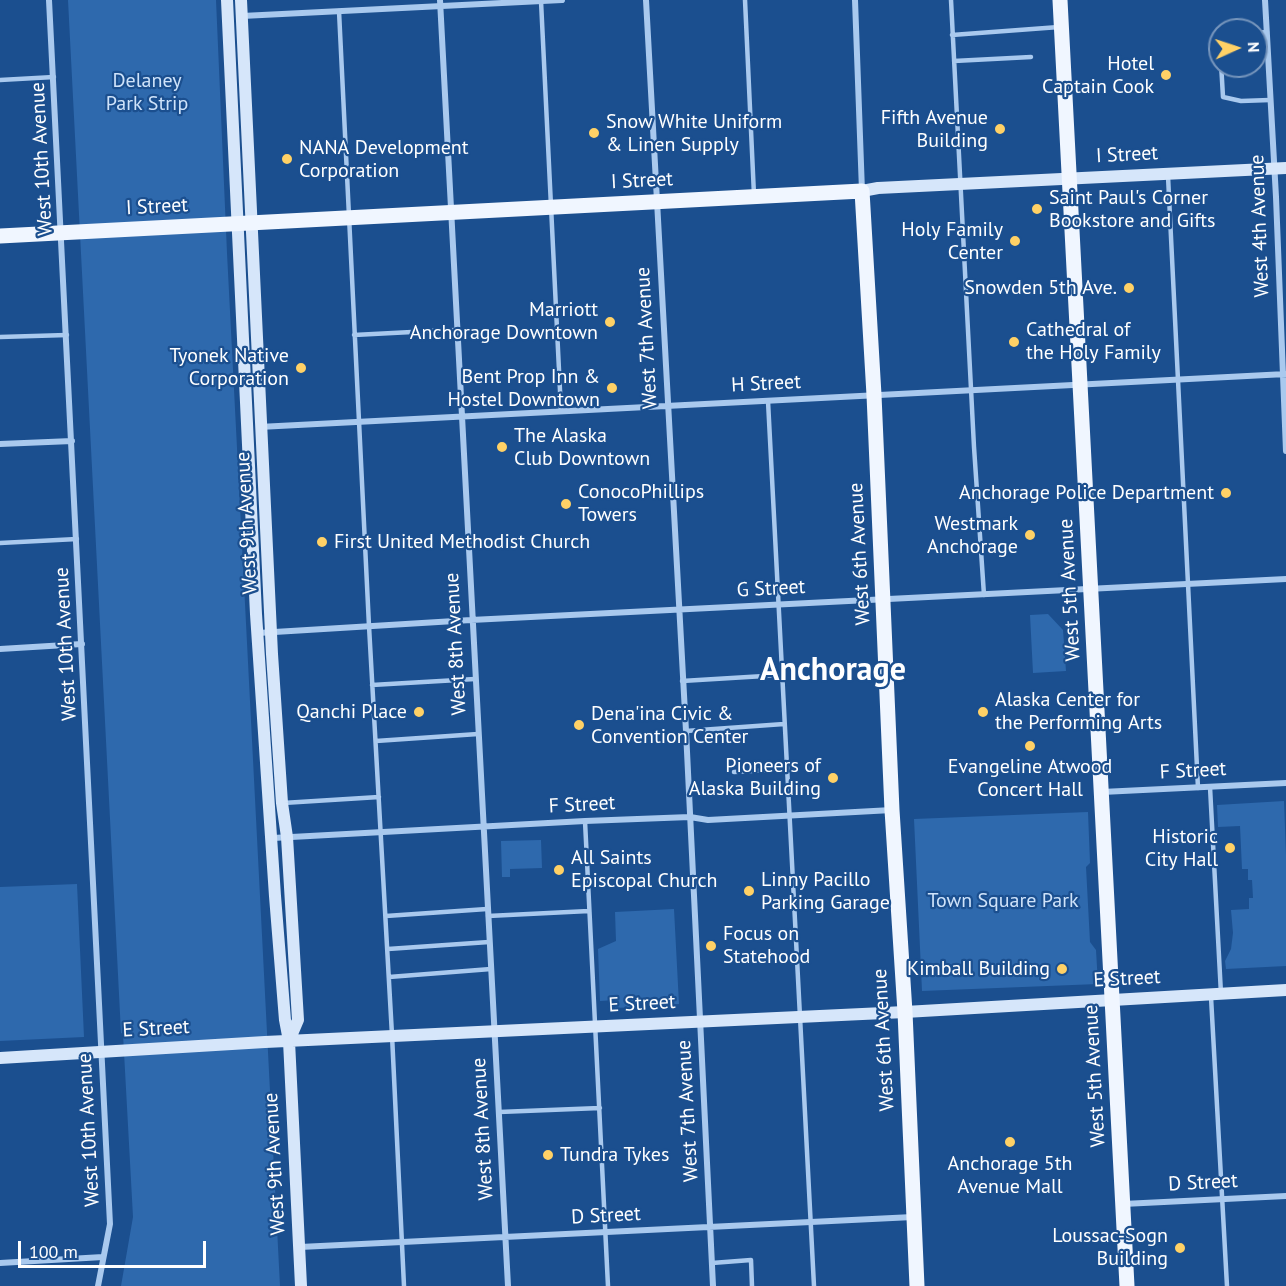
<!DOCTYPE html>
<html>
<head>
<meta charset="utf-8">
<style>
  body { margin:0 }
  #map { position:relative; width:1286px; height:1286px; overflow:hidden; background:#1b4f8f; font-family:"PT Sans",sans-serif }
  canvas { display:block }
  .north { position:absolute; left:1208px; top:18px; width:60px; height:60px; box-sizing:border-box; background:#1b4f8f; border:2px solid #7695bc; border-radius:50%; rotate:87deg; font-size:16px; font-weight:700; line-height:24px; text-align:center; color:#fff }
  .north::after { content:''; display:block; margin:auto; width:21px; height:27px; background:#ffd166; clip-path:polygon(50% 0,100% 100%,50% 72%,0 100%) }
  .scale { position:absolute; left:18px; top:1241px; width:188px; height:27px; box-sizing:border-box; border:3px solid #fff; border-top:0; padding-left:8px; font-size:18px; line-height:21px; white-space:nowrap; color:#fff; -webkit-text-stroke:4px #1b4f8f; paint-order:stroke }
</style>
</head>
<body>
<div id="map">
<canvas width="1286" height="1286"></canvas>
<div class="north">N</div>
<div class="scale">100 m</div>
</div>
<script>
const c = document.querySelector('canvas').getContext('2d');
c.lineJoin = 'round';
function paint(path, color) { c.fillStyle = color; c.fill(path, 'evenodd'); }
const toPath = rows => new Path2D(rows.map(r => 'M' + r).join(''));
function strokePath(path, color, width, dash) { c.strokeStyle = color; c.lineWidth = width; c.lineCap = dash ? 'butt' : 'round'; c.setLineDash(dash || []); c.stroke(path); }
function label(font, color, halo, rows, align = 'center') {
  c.font = font + ' "PT Sans",sans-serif'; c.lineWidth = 4.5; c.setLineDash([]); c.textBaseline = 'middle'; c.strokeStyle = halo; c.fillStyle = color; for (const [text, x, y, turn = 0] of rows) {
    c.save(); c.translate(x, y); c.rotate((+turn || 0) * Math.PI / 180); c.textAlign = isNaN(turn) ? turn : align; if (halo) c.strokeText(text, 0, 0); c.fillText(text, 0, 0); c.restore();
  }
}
paint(toPath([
  [68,0,216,0,227,253,280,1286,121,1286,133,1217,123,1034,121,1033],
  [1048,614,1063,630,1066,671,1033,673,1030,615],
  [1284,801,1286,855,1286,966,1226,969,1225,961,1231,949,1233,933,1231,910,1249,909,1249,898,1253,898,1252,880,1248,880,1248,869,1242,869,1240,826,1218,827,1217,805],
  [1088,812,1090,863,1086,867,1090,942,1096,950,1098,984,922,991,914,819],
  [541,840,542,868,510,869,510,877,502,877,501,841],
  [77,884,84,1037,0,1041,0,887],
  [674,909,679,1004,663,1005,662,1002,636,1003,636,1007,615,1008,615,1000,600,1001,598,949,616,941,615,912]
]), '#2e69ad');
strokePath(toPath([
  [745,0,754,195],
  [951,0,974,447,984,595],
  [541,1,561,411],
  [339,11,369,626,392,1035,404,1286],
  [1256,33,1267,32],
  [952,35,1059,27],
  [1220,46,1223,97,1241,101,1270,100],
  [954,61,1031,57],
  [0,80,54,77],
  [1168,176,1198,788],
  [426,331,457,330],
  [354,335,412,332],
  [0,337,67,335],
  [768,401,814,1286],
  [0,543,77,539],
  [682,681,781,675],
  [372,685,475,679],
  [686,731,784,724],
  [376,741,478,734],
  [734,772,786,769],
  [1210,787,1221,994],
  [283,803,379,797],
  [585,821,608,1286],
  [386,916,487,909],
  [488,916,589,911],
  [388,949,489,942],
  [389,977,491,969],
  [1211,997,1227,1286],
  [499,1112,600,1108],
  [712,1263,751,1260,752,1286]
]), '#a9c9ee', 4.5);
strokePath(toPath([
  [49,0,110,1224,98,1286],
  [440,0,508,1286],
  [646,0,686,731,713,1286],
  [855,0,862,191],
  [1265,0,1276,197,1286,451],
  [242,16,562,0],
  [259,427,1286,374],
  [0,444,72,441],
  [258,633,471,620,1286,579],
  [0,649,82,644],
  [1102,792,1286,783],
  [273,838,585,821,690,817,708,820,892,810],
  [1123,1204,1286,1196],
  [300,1247,913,1217],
  [0,1263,103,1257]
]), '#a9c9ee', 6);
strokePath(toPath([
  [227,0,256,614,275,896,285,1020,289,1041,301,1286],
  [241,0,272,654,282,803,287,837,298,1020,289,1041],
  [862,191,878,188,1286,168],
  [0,1058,265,1042,905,1012,1286,990]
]), '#d6e6fa', 12);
strokePath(toPath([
  [1060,0,1127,1286],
  [0,236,862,191,874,395,892,810,905,1012,917,1286]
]), '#f0f6ff', 15);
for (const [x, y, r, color] of [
  [1166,75,6,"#ffd166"],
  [1000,129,6,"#ffd166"],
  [594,133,6,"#ffd166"],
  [287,159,6,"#ffd166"],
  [1037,209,6,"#ffd166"],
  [1015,241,6,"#ffd166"],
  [1129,288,6,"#ffd166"],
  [610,322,6,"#ffd166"],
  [1014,342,6,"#ffd166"],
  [301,368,6,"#ffd166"],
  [612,388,6,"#ffd166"],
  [502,447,6,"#ffd166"],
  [1226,493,6,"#ffd166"],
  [566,504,6,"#ffd166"],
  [1030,535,6,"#ffd166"],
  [322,542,6,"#ffd166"],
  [419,712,6,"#ffd166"],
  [983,712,6,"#ffd166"],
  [579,725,6,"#ffd166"],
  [1030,746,6,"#ffd166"],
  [833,778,6,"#ffd166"],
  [1230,848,6,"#ffd166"],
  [559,870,6,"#ffd166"],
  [749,891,6,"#ffd166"],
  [711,946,6,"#ffd166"],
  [1062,969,6,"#ffd166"],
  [1010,1142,6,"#ffd166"],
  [548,1155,6,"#ffd166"],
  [1180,1248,6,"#ffd166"]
]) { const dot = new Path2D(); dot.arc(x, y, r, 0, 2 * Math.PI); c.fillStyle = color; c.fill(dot); strokePath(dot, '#1b4f8f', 2); }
label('20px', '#fff', '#1b4f8f', [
  ["Hotel",1154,64],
  ["Captain Cook",1154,87],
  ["Fifth Avenue",988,118],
  ["Building",988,141],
  ["Snow White Uniform",606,122,"left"],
  ["& Linen Supply",606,145,"left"],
  ["NANA Development",299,148,"left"],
  ["Corporation",299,171,"left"],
  ["Saint Paul's Corner",1049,198,"left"],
  ["Bookstore and Gifts",1049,221,"left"],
  ["Holy Family",1003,230],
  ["Center",1003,253],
  ["Snowden 5th Ave.",1117,288],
  ["Marriott",598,310],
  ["Anchorage Downtown",598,333],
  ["Cathedral of",1026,330,"left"],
  ["the Holy Family",1026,353,"left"],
  ["Tyonek Native",289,356],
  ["Corporation",289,379],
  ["Bent Prop Inn &",600,377],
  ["Hostel Downtown",600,400],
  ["The Alaska",514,436,"left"],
  ["Club Downtown",514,459,"left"],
  ["ConocoPhillips",578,492,"left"],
  ["Towers",578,515,"left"],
  ["Anchorage Police Department",1214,493],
  ["Westmark",1018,524],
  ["Anchorage",1018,547],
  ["First United Methodist Church",334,542,"left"],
  ["Alaska Center for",995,700,"left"],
  ["the Performing Arts",995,723,"left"],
  ["Qanchi Place",407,712],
  ["Dena'ina Civic &",591,714,"left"],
  ["Convention Center",591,737,"left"],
  ["Pioneers of",821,766],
  ["Alaska Building",821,789],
  ["Evangeline Atwood",1030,767,"center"],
  ["Concert Hall",1030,790,"center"],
  ["Historic",1218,837],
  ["City Hall",1218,860],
  ["All Saints",571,858,"left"],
  ["Episcopal Church",571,881,"left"],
  ["Linny Pacillo",761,880,"left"],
  ["Parking Garage",761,903,"left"],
  ["Focus on",723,934,"left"],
  ["Statehood",723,957,"left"],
  ["Kimball Building",1050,969],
  ["Tundra Tykes",560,1155,"left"],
  ["Anchorage 5th",1010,1164,"center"],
  ["Avenue Mall",1010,1187,"center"],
  ["Loussac-Sogn",1168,1236],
  ["Building",1168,1259]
], 'right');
label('20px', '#cfe3fa', '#1b4f8f', [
  ["Delaney",147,81],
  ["Park Strip",147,104],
  ["Town Square Park",1003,901]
]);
label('20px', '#fff', '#1b4f8f', [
  ["I Street",1127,155,-3],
  ["West 10th Avenue",42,159,-93],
  ["I Street",642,181,-3],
  ["I Street",157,207,-3],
  ["West 4th Avenue",1260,226,-92],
  ["West 7th Avenue",647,338,-93],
  ["H Street",766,384,-3],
  ["West 9th Avenue",247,523,-93],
  ["West 6th Avenue",860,554,-93],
  ["G Street",771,589,-3],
  ["West 5th Avenue",1070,590,-93],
  ["West 10th Avenue",66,644,-93],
  ["West 8th Avenue",456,644,-93],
  ["F Street",1193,771,-3],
  ["F Street",582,805,-3],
  ["E Street",1127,979,-3],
  ["E Street",642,1004,-3],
  ["E Street",156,1029,-3],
  ["West 6th Avenue",884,1040,-93],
  ["West 5th Avenue",1095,1076,-93],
  ["West 7th Avenue",688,1111,-93],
  ["West 8th Avenue",483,1129,-93],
  ["West 10th Avenue",89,1130,-93],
  ["West 9th Avenue",275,1164,-93],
  ["D Street",1203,1183,-3],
  ["D Street",606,1216,-3]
]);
label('bold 32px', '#fff', '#1b4f8f', [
  ["Anchorage",833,671]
]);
</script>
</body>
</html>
